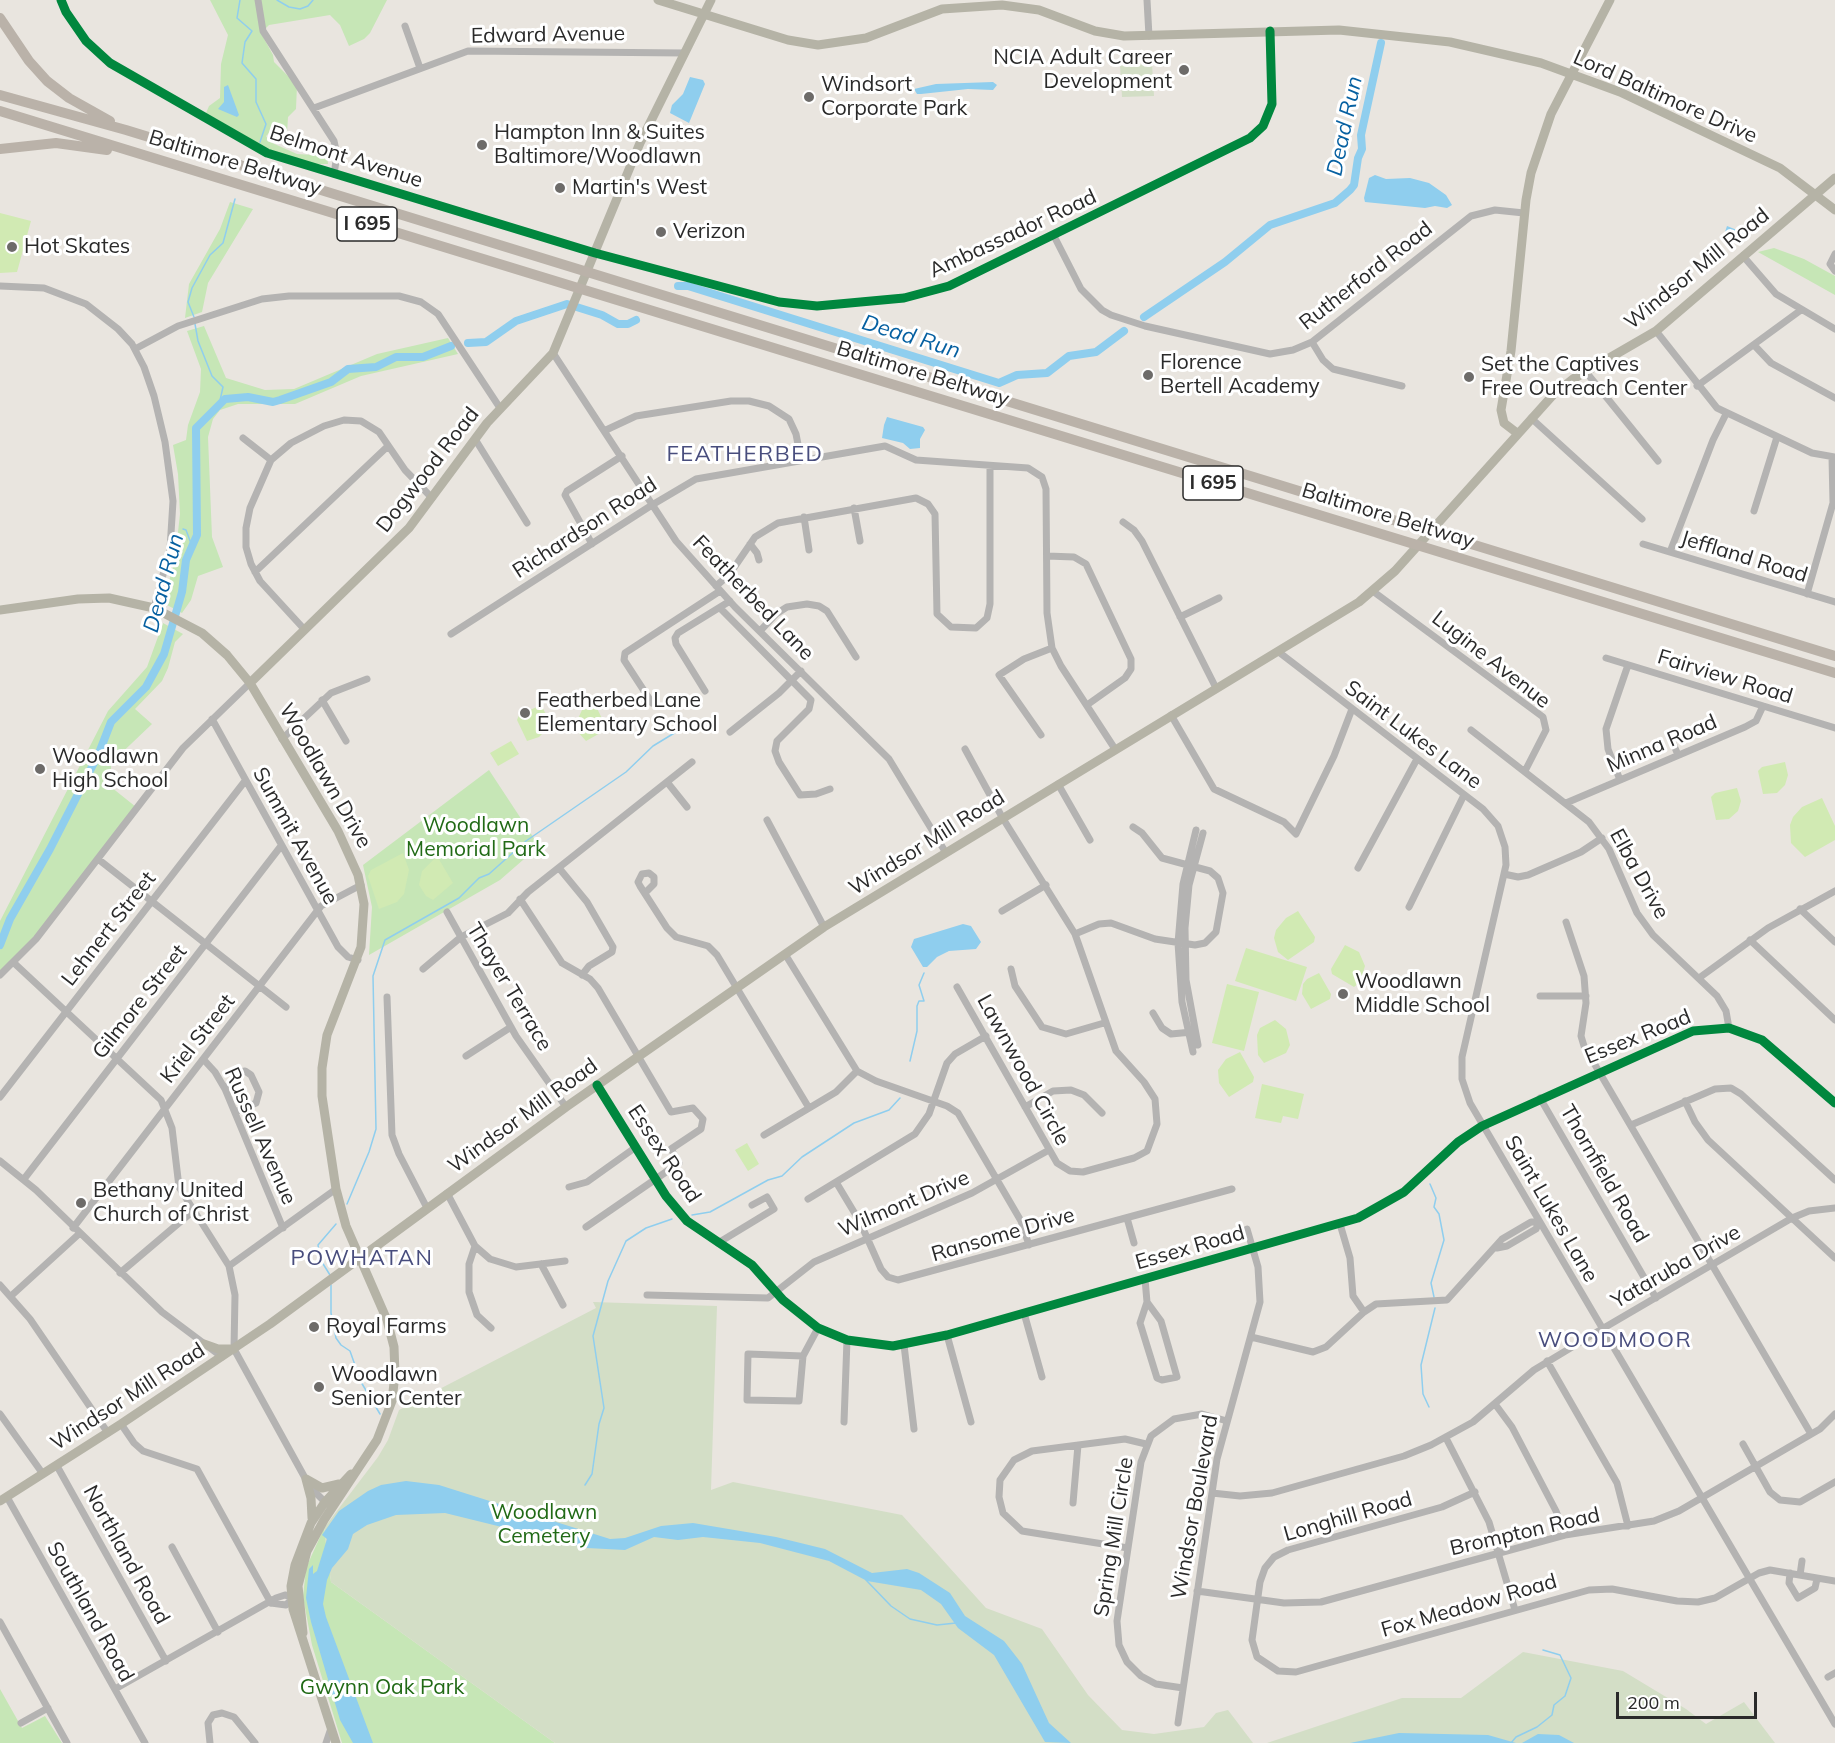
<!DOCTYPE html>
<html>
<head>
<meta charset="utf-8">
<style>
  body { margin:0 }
  #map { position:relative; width:1835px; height:1743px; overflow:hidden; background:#e9e5df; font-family:Mulish,sans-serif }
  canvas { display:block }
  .scale { position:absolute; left:1616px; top:1692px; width:141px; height:27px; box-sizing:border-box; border:3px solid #2a2a2a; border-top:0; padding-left:8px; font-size:18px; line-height:21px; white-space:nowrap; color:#2a2a2a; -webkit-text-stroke:4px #fff; paint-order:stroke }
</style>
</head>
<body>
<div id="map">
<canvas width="1835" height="1743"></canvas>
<div class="scale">200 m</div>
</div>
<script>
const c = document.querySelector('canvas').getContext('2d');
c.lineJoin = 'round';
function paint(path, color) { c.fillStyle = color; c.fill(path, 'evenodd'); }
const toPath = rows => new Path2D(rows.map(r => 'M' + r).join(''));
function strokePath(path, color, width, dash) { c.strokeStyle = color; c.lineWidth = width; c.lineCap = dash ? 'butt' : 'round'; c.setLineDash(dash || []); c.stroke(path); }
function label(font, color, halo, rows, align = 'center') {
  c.font = font + ' Mulish,sans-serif'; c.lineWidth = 6; c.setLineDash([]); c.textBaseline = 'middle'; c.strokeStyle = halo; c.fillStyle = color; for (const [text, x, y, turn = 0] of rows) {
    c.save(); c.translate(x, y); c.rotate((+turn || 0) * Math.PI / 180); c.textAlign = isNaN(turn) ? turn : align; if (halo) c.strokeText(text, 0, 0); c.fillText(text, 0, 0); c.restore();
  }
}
paint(toPath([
  [210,0,387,0,370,33,364,39,349,46,340,25,330,15,269,25,261,33,273,55,274,62,297,85,296,109,288,117,287,133,272,130,266,136,270,142,297,154,327,156,328,164,307,164,270,150,206,113,209,106,220,98,221,64,228,35],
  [230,202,253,209,208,283,202,312,185,318,189,284,220,229],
  [1774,248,1804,259,1835,276,1835,295,1758,252],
  [204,326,226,378,265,390,294,389,377,354,448,338,458,354,361,376,295,404,238,404,220,410,213,419,208,437,212,537,223,567,198,576,191,600,182,613,167,605,164,600,175,559,180,514,178,474,173,445,186,440,188,425,200,392,201,369,187,331],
  [163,623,183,634,175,642,168,668,162,681,135,709,152,724,111,763,111,787,136,807,24,952,0,973,0,921,108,711,147,667],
  [489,770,539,846,500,880,369,955,372,907,363,865],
  [324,1528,331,1582,555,1743,342,1743,312,1645,303,1597,306,1568],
  [0,1689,22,1728,45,1716,62,1743,0,1743]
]), '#c6e6b6');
paint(toPath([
  [1152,64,1154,96,1122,97,1120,65],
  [593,1302,717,1306,711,1490,733,1482,902,1515,986,1608,1042,1629,1088,1695,1122,1730,1154,1734,1204,1727,1216,1713,1228,1710,1253,1743,555,1743,331,1582,324,1528,378,1457,388,1440,399,1410,596,1308],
  [1523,1652,1623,1671,1686,1709,1706,1724,1744,1702,1775,1743,1267,1743,1402,1698,1461,1698]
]), '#d3dec6');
paint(toPath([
  [0,213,31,221,17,272,0,273],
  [595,704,606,727,604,731,586,741,577,731,576,723,582,710],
  [541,705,548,718,547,729,539,737,527,741,517,720,519,715],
  [511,741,519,754,498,766,490,753],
  [1785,762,1788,775,1785,785,1777,793,1763,794,1758,771,1762,767],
  [1737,788,1741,801,1738,811,1729,819,1716,820,1711,797,1715,793],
  [1822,798,1835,826,1835,840,1805,857,1791,843,1790,825,1793,817,1802,807],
  [403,853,409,870,404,894,397,902,379,909,368,876,371,870],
  [437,856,453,883,433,900,426,896,419,885,422,871],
  [1298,911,1315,937,1314,942,1288,960,1278,952,1274,938,1276,930,1286,918],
  [1345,945,1359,952,1365,966,1360,982,1354,987,1332,974,1331,969],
  [1246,948,1307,967,1296,1001,1235,981],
  [1319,973,1331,994,1330,999,1311,1009,1302,994,1303,984,1307,979],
  [1227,984,1259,992,1244,1051,1212,1043],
  [1275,1020,1286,1029,1290,1045,1286,1053,1264,1063,1258,1055,1257,1035,1260,1028],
  [1240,1052,1254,1077,1253,1082,1229,1097,1219,1083,1218,1070,1226,1059],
  [1262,1084,1304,1094,1298,1119,1283,1116,1281,1123,1255,1118],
  [747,1143,759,1164,748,1171,735,1150]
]), '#d1eab3');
paint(toPath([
  [690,77,703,80,705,84,689,123,670,113,672,105,683,94],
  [993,82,997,85,993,90,968,89,921,94,917,94,914,89,936,84],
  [228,85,239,115,237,117,218,109,224,102,224,87],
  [1375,175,1386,179,1410,178,1429,183,1446,195,1452,205,1447,208,1435,206,1425,208,1365,202,1364,198,1369,178],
  [1727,226,1742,232,1746,238,1744,241,1724,235],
  [887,417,923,427,925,430,920,439,920,448,910,449,903,443,882,438,884,425],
  [963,924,971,926,981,942,976,949,949,951,937,957,927,967,923,967,911,947,914,939],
  [406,1481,439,1485,610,1539,625,1538,661,1526,693,1523,776,1537,825,1549,872,1573,907,1569,919,1573,950,1593,965,1616,1004,1641,1022,1664,1049,1723,1071,1743,1045,1742,994,1655,958,1628,941,1604,921,1590,867,1581,829,1561,760,1543,703,1537,678,1540,654,1537,625,1550,587,1548,445,1513,396,1515,367,1525,353,1534,348,1549,332,1568,327,1580,323,1604,326,1617,373,1743,353,1743,340,1720,311,1622,306,1598,309,1569,313,1565,313,1574,317,1571,327,1539,322,1535,339,1511,368,1491,381,1485],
  [1399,1733,1488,1735,1516,1743,1350,1743],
  [1538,1734,1559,1735,1574,1743,1522,1743]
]), '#8fceee');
strokePath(toPath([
  [240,0,237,18,252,31,245,42,242,63,256,79,256,102,266,124,260,142],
  [277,0,289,7,300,9,308,6,313,0],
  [194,317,188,302,192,288,210,255,223,243,235,199],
  [195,324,198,341,212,376,223,387,219,405],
  [183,529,186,530,192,546],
  [910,1061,917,1031,917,1006,919,1001,924,1001,919,985,924,973],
  [1430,1184,1436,1198,1434,1207,1439,1214,1444,1240,1431,1283,1434,1297],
  [347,1204,369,1152,376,1129,373,976,385,940,459,898,479,878,489,874,526,841,626,772,653,746,676,732],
  [692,1215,710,1212,768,1180,782,1176,802,1157,854,1123,889,1110,900,1098],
  [330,1275,320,1259,318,1245,336,1224],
  [331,1285,331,1313,336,1338,341,1345,350,1351,361,1382,380,1414],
  [1429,1407,1423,1394,1421,1365,1435,1308],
  [585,1485,592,1474,599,1424,604,1408,593,1336,608,1281,626,1241,646,1228,672,1219],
  [866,1580,891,1606,910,1619,937,1625,956,1623],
  [1511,1743,1516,1737,1537,1727,1552,1715,1554,1705,1565,1696,1571,1678,1560,1655,1543,1650]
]), '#8fceee', 1.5);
strokePath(toPath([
  [678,286,688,286,999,383,1017,375,1047,373,1069,356,1096,352,1124,331],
  [1144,317,1225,262,1270,225,1335,203,1350,190,1354,185,1358,158,1362,149,1361,135,1381,43],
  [468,343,486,342,516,321,567,304,602,315,618,324,628,324,636,320],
  [0,945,10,919,50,849,99,753,111,722,146,687,164,654,182,592,186,560,197,535,196,428,225,399,248,397,273,402,280,400,331,382,348,369,376,367,396,357,423,357,451,346]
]), '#8fceee', 8);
strokePath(toPath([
  [61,0,66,12,86,41,110,63,267,153,595,253,779,302,817,306,904,298,949,286,1250,138,1263,126,1272,104,1270,31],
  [258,0,263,31,334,141,337,155,334,174],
  [1147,0,1149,36],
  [405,26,420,68],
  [314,108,468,51,685,53],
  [1054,236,1081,289,1102,310,1111,315,1145,326,1270,354,1293,350,1312,342,1471,216,1495,210,1524,213],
  [1835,254,1830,264,1835,271],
  [1743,256,1776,294,1835,329],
  [0,286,44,288,86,304,118,329,132,344,144,367,154,396,165,442,173,501,170,549,154,608],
  [1656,331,1717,408,1812,453,1835,457],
  [1312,342,1323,360,1333,369,1402,386],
  [1754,345,1771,363,1835,398],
  [135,349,178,326,262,299,289,296,399,296,421,302,438,314,500,408],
  [553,353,676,541,735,607,889,759,946,853],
  [1586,372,1658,461],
  [1697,386,1801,310],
  [1531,418,1642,519],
  [606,430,636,416,731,401,749,401,769,406,789,419,796,434,801,460],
  [243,438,271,460],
  [475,439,527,523],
  [854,508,860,541],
  [1754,511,1777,437],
  [804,517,809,550],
  [1123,522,1134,530,1142,541,1216,688],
  [592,544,565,495,567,491,622,456],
  [750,544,757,553,759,560],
  [1643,544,1835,602],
  [1670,552,1713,440,1726,414],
  [1047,556,1074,557,1086,564,1131,659,1131,669,1125,678,1087,705],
  [255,572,388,446],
  [716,586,729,575,755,537,778,523,916,498,928,504,935,514,937,614,951,627,976,628,987,618,990,604,990,466],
  [1374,592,1543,717,1546,730,1525,771],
  [1807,594,1833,503,1832,457],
  [720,608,811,700,809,709,777,741,775,751,779,762,800,795,816,794,830,789],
  [1180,617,1219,598],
  [304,629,260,581,251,564,246,547,246,528,250,508,271,460,291,443,324,426,344,420,361,421,379,432,405,470,432,498],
  [760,631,776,614,787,607,807,604,819,606,827,611,856,657],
  [451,634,652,505,696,479,885,446,916,460,1028,468,1042,477,1046,489,1047,613,1052,648,1061,666,1115,749],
  [1280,653,1483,809,1498,826,1505,847,1506,865,1462,1057,1462,1079,1470,1103,1835,1724],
  [1606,658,1835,728],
  [705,691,676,644,675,638,678,633,730,601],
  [322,700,346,741],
  [652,703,624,660,625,653,720,591],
  [1171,715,1214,789,1284,822,1296,834,1334,756,1352,709],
  [212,719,338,947,348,957,358,960],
  [1471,730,1589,822,1609,849,1637,913,1653,935,1717,996,1726,1011,1729,1028],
  [730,732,779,693,801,671],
  [1041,735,999,675,1024,659,1052,648],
  [1670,736,1678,755],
  [282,739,331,693,367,679],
  [1620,780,1608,749,1606,729,1628,665],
  [667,782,687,807],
  [1058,784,1090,840],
  [1566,803,1745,727,1756,721,1763,706],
  [767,820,824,927],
  [98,859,286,1007],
  [559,868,587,902,613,947,612,952,589,966,582,975],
  [1358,868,1417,759],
  [1504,874,1518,877,1528,875,1581,852,1602,838],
  [645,893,654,884,654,877,649,873,642,874,638,882,640,886,667,928,676,937,708,946,717,955,809,1108],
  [520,899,562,963,590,979,598,988,671,1112,693,1108,703,1119,701,1129,671,1149,679,1163,586,1227],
  [1409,907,1464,795],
  [1800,909,1835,942],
  [1002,911,1046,885],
  [447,912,516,1036,566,1107],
  [1566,922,1584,976,1586,1003,1581,1036,1584,1046,1811,1434],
  [1075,934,1099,924,1111,923,1155,939,1195,945,1205,943,1216,932,1223,893,1218,878,1210,871,1162,858,1142,833,1133,827],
  [1750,940,1835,1020],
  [785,954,857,1071,876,1081,947,1106,958,1113,1021,1221,1029,1245],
  [13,962,161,1100,172,1128,179,1187,229,1266,235,1295,234,1349,310,1487,327,1504],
  [423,969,461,937,508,913,528,892,692,762],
  [1011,969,1015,986,1042,1027,1066,1034,1104,1023],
  [0,975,36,939,183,748,250,683],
  [1699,978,1768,928,1835,891],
  [957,987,1057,1163,1070,1171,1083,1172,1134,1158,1147,1151,1157,1124,1155,1099,1144,1082,1116,1051,1075,934,1002,817,965,749],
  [1540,996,1586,996],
  [387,997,392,1135,399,1154,427,1208],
  [1153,1013,1162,1028,1171,1034,1192,1032],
  [1198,1045,1186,980,1185,928,1189,885,1203,833],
  [1193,1052,1182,1002,1178,943,1183,884,1196,830],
  [466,1056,511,1027],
  [204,1060,215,1072,225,1089,283,1228],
  [597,1085,666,1196,687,1221,752,1265,783,1300,818,1328,847,1340,893,1346,947,1335,1358,1218,1404,1192,1458,1142,1482,1126,1693,1031,1729,1028,1762,1040,1835,1103],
  [225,1089,240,1072,245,1071,251,1075,259,1092,256,1103,235,1112],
  [0,1097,245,781],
  [1540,1098,1656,1298],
  [1685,1101,1695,1122,1708,1140,1835,1258],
  [1025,1107,1053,1091,1071,1090,1084,1095,1102,1113],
  [1631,1125,1715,1089,1731,1088,1741,1094,1835,1180],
  [764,1135,836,1092,857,1071],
  [0,1161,36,1190,162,1312,222,1357],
  [24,1179,281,846],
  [836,1182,860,1222,881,1269,888,1277,898,1280,1232,1189],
  [569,1187,587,1182,636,1147],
  [447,1193,475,1246,490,1259,516,1267,565,1261],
  [808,1199,915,1134,929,1114,947,1063,955,1054,986,1036],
  [1127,1218,1134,1243],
  [1340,1224,1350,1258,1353,1296,1364,1312],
  [73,1228,321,906,361,885],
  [718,1243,774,1209,767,1197,752,1205],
  [475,1246,469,1264,469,1292,477,1315,491,1328],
  [541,1264,563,1305],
  [229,1266,336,1189],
  [120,1273,193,1211],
  [1145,1279,1147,1302,1161,1321,1177,1377,1162,1380,1157,1378,1140,1323,1147,1302],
  [0,1285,30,1319,108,1433],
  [647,1295,768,1298,814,1262,972,1193,1049,1150],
  [11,1296,80,1233],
  [1024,1313,1042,1377],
  [947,1335,971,1422],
  [1251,1337,1313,1352,1326,1347,1364,1312,1376,1304,1447,1300,1502,1239,1531,1222,1539,1222,1536,1229,1507,1246,1497,1248],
  [904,1345,914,1429],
  [803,1356,799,1401,747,1400,748,1354,803,1356,818,1328],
  [1547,1361,1617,1483,1628,1526],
  [1495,1404,1512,1427,1556,1511,1565,1535],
  [0,1414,43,1474],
  [844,1422,847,1340],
  [121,1424,134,1443,143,1451,197,1469,271,1603],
  [1446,1438,1489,1522,1515,1610],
  [1743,1444,1770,1492,1780,1500,1800,1502,1835,1482],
  [57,1466,166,1661],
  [1475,1492,1442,1507,1288,1550,1274,1557,1265,1568,1260,1582,1252,1640,1257,1657,1278,1671,1296,1672,1589,1590,1612,1589,1677,1601,1698,1602,1715,1598,1759,1573,1770,1570,1835,1581],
  [1212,1493,1240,1496,1272,1493,1404,1456,1431,1445,1473,1422,1534,1370,1602,1329,1792,1218,1809,1211,1835,1208],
  [7,1497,145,1743],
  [1073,1503,1078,1445],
  [172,1547,218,1632],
  [1128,1548,1022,1531,1003,1513,999,1497,1000,1480,1014,1460,1032,1451,1125,1439,1146,1444],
  [1790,1573,1789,1583,1798,1598,1815,1588,1817,1579],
  [1800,1575,1802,1561],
  [1197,1591,1284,1603,1321,1602,1565,1535,1654,1521,1679,1511,1820,1429,1835,1414],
  [271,1603,286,1605,292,1599],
  [0,1622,67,1743],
  [1828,1677,1835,1673],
  [1183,1688,1156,1684,1141,1676,1127,1662,1119,1645,1117,1621,1141,1462,1151,1436,1174,1419,1202,1414,1227,1421],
  [115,1689,276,1598,285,1595,296,1598],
  [21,1723,48,1708],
  [1178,1723,1217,1459,1260,1302,1258,1267,1247,1229],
  [210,1743,208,1723,213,1715,222,1713,234,1717,255,1743],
  [326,1743,331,1728]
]), '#b4b3b2', 7);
strokePath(toPath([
  [658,0,788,40,818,45,866,38,942,9,1002,5,1039,10,1095,31,1124,36,1339,30,1450,42,1541,63,1620,92,1780,168,1835,210],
  [1517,433,1504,423,1501,410,1511,351,1526,200,1531,173,1551,114,1610,0],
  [0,610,78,599,109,598,154,608,202,633,227,655,250,683,338,831,358,875,364,904,361,947,327,1035,322,1068,322,1096,336,1189,346,1226,387,1320,394,1347,395,1374,392,1401,377,1440,324,1520,307,1551,298,1586,303,1633],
  [250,683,409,528,487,423,553,353,640,143,711,0],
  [204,1344,218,1349,234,1349],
  [306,1479,311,1498,312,1518],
  [306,1479,322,1488,339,1484],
  [0,1501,121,1424,270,1324,566,1107,824,927,1359,602,1395,571,1553,395,1573,379,1656,331,1835,178],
  [336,1743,293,1609,291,1586,295,1565,311,1523,325,1502,351,1474]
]), '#b5b3a6', 9);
strokePath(toPath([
  [0,18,29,61,47,81,69,98,110,121],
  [0,95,126,130,1835,656],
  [0,111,1835,673],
  [0,149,56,143,107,150]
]), '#bab2a9', 10);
strokePath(toPath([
  [61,0,66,12,86,41,110,63,267,153,595,253,779,302,817,306,904,298,949,286,1250,138,1263,126,1272,104,1270,31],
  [597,1085,666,1196,687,1221,752,1265,783,1300,818,1328,847,1340,893,1346,947,1335,1358,1218,1404,1192,1458,1142,1482,1126,1693,1031,1729,1028,1762,1040,1835,1103]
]), '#00873e', 9);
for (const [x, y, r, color] of [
  [1184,70,6,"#6d6b69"],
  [809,97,6,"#6d6b69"],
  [482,145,6,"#6d6b69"],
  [560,188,6,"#6d6b69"],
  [661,232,6,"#6d6b69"],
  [12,247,6,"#6d6b69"],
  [1148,375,6,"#6d6b69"],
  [1469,377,6,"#6d6b69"],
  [525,713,6,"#6d6b69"],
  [40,769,6,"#6d6b69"],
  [1343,994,6,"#6d6b69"],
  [81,1203,6,"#6d6b69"],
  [314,1327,6,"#6d6b69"],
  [319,1387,6,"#6d6b69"]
]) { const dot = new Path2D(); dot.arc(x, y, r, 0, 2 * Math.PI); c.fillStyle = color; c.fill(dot); strokePath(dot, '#fff', 2); }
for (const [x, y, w] of [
  [367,224,60],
  [1213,483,60]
]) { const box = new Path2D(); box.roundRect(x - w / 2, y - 17, w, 34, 4.5); c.fillStyle = '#fff'; c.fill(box); strokePath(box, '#2a2a2a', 1.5); }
label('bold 20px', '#2a2a2a', null, [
  ["I 695",367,224],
  ["I 695",1213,483]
]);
label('21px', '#2a2a2a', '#fff', [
  ["Edward Avenue",548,35,-1],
  ["Lord Baltimore Drive",1665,97,24],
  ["Belmont Avenue",346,157,18],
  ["Baltimore Beltway",235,163,17],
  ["Ambassador Road",1013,234,-25],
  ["Windsor Mill Road",1697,269,-39],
  ["Rutherford Road",1366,276,-38],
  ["Baltimore Beltway",923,374,17],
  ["Dogwood Road",428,470,-52],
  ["Baltimore Beltway",1388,516,17],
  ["Richardson Road",585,528,-33],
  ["Jeffland Road",1744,557,17],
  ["Featherbed Lane",753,598,46],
  ["Lugine Avenue",1491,660,38],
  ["Fairview Road",1725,677,17],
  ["Saint Lukes Lane",1413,735,37],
  ["Minna Road",1662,744,-23],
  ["Woodlawn Drive",325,776,60],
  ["Summit Avenue",295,836,61],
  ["Windsor Mill Road",927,843,-32],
  ["Elba Drive",1639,874,61],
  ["Lehnert Street",109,929,-52],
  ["Thayer Terrace",509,987,59],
  ["Gilmore Street",140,1002,-52],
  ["Essex Road",1638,1037,-22],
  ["Kriel Street",198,1039,-52],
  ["Lawnwood Circle",1023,1070,61],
  ["Windsor Mill Road",523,1116,-36],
  ["Russell Avenue",260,1136,66],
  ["Essex Road",664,1154,56],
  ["Thornfield Road",1604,1174,60],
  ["Wilmont Drive",904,1204,-23],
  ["Saint Lukes Lane",1551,1209,60],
  ["Ransome Drive",1003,1235,-16],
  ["Essex Road",1190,1248,-16],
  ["Yataruba Drive",1676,1267,-30],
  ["Windsor Mill Road",128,1397,-33],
  ["Windsor Boulevard",1195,1507,-80],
  ["Longhill Road",1348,1517,-16],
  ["Brompton Road",1525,1532,-13],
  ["Spring Mill Circle",1114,1537,-81],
  ["Northland Road",126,1555,61],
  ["Fox Meadow Road",1469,1606,-16],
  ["Southland Road",90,1612,61]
]);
label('21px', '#2a2a2a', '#fff', [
  ["NCIA Adult Career",1172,58,"right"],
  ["Development",1172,82,"right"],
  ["Windsort",821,85],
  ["Corporate Park",821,109],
  ["Hampton Inn & Suites",494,133],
  ["Baltimore/Woodlawn",494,157],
  ["Martin's West",572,188],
  ["Verizon",673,232],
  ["Hot Skates",24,247],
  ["Florence",1160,363],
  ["Bertell Academy",1160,387],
  ["Set the Captives",1481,365],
  ["Free Outreach Center",1481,389],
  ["Featherbed Lane",537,701],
  ["Elementary School",537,725],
  ["Woodlawn",52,757],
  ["High School",52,781],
  ["Woodlawn",1355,982],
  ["Middle School",1355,1006],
  ["Bethany United",93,1191],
  ["Church of Christ",93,1215],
  ["Royal Farms",326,1327],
  ["Woodlawn",331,1375],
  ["Senior Center",331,1399]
], 'left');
label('21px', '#216a16', '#fff', [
  ["Woodlawn",476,826],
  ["Memorial Park",476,850],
  ["Woodlawn",544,1513],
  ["Cemetery",544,1537],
  ["Gwynn Oak Park",382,1688]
]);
label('italic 22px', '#0660a1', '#fff', [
  ["Dead Run",1345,126,-78],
  ["Dead Run",911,337,17],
  ["Dead Run",164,583,-75]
]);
c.letterSpacing = '1.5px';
label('22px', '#484d7d', '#fff', [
  ["FEATHERBED",745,454],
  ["POWHATAN",362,1258],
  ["WOODMOOR",1615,1340]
]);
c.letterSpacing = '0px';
</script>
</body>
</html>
